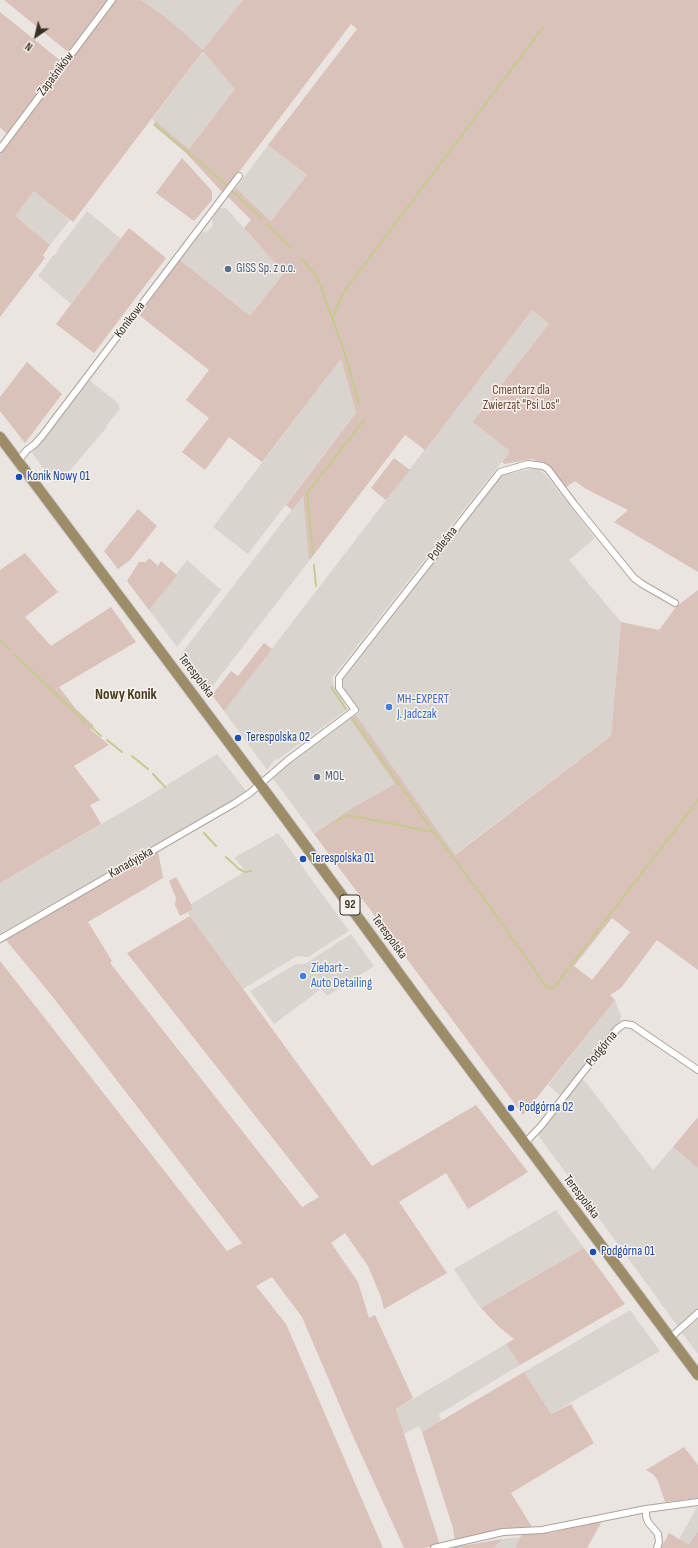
<!DOCTYPE html>
<html>
<head>
<meta charset="utf-8">
<style>
  body { margin:0 }
  #map { position:relative; width:698px; height:1548px; overflow:hidden; background:#eae5e0; font-family:"Sofia Sans Condensed",sans-serif }
  canvas { display:block }
  .north { position:absolute; left:16px; top:16px; width:40px; height:40px; -webkit-text-stroke:3px #f7f3f0; paint-order:stroke; rotate:214deg; font-size:11px; font-weight:700; line-height:16px; text-align:center; color:#393122 }
  .north::after { content:''; display:block; margin:auto; width:14px; height:18px; background:#393122; clip-path:polygon(50% 0,100% 100%,50% 72%,0 100%) }
</style>
</head>
<body>
<div id="map">
<canvas width="698" height="1548"></canvas>
<div class="north">N</div>
</div>
<script>
const c = document.querySelector('canvas').getContext('2d');
c.lineJoin = 'round';
function paint(path, color) { c.fillStyle = color; c.fill(path, 'evenodd'); }
const toPath = rows => new Path2D(rows.map(r => 'M' + r).join(''));
function strokePath(path, color, width, dash) { c.strokeStyle = color; c.lineWidth = width; c.lineCap = dash ? 'butt' : 'round'; c.setLineDash(dash || []); c.stroke(path); }
function label(font, color, halo, rows, align = 'center') {
  c.font = font + ' "Sofia Sans Condensed",sans-serif'; c.lineWidth = 3; c.setLineDash([]); c.textBaseline = 'middle'; c.strokeStyle = halo; c.fillStyle = color; for (const [text, x, y, turn = 0] of rows) {
    c.save(); c.translate(x, y); c.rotate((+turn || 0) * Math.PI / 180); c.textAlign = isNaN(turn) ? turn : align; if (halo) c.strokeText(text, 0, 0); c.fillText(text, 0, 0); c.restore();
  }
}
paint(toPath([
  [141,0,243,0,204,51,235,89,189,149,152,119,203,51],
  [268,145,307,175,271,221,236,188],
  [34,190,70,220,50,245,15,216],
  [220,208,226,208,284,273,250,316,180,260,202,232,208,231,213,225,212,219],
  [87,211,121,239,71,304,38,276,52,257,56,254,58,249],
  [532,310,549,324,510,451,332,678,333,684,348,709,277,760,276,758,267,770,224,711],
  [341,359,356,413,248,554,213,527],
  [89,380,119,404,120,409,106,426,107,427,61,481,54,483,32,453],
  [536,468,545,474,595,538,569,560,621,622,611,736,454,855,356,715,360,712,344,690,343,680,502,475],
  [303,495,309,561,211,688,208,690,181,654],
  [187,560,221,590,177,647,149,610],
  [350,719,395,784,352,808,314,834,272,777],
  [217,754,247,792,0,937,0,883,141,801],
  [278,833,349,931,308,957,297,956,243,989,188,913,191,910,191,904,246,871,234,858],
  [351,934,374,966,327,996,321,989,274,1024,250,991,296,964,305,964],
  [615,1000,621,1016,619,1024,561,1096,548,1085],
  [581,1080,585,1081,653,1170,673,1147,698,1168,698,1309,679,1328,538,1135],
  [556,1210,584,1248,481,1308,473,1298,454,1269],
  [630,1310,660,1351,551,1414,524,1372],
  [698,1319,698,1354,682,1333],
  [506,1344,520,1365,439,1414,441,1421,422,1432,419,1426,404,1434,396,1409],
  [698,1506,698,1533,696,1533,689,1546,679,1539],
  [521,1537,515,1548,493,1548,503,1539]
]), '#d9d4ce');
paint(toPath([
  [4,0,108,0,68,52],
  [115,0,141,0,165,17,203,50,243,0,698,0,698,572,614,522,628,510,586,489,575,481,565,488,547,465,532,459,504,464,502,462,510,451,473,422,549,324,532,310,425,450,405,435,309,561,303,496,292,510,286,505,356,413,341,359,262,462,229,437,205,470,182,452,209,418,186,400,209,370,139,315,180,260,250,316,284,273,244,228,251,220,228,197,236,188,271,221,307,175,268,145,357,29,351,24,223,193,186,153,153,125,155,121,189,149,235,89,203,51,73,222,34,191,15,216,50,245,43,255,45,258,0,317,0,153],
  [0,12,61,61,7,134,0,127],
  [182,158,212,191,212,200,194,221,156,193],
  [129,228,166,258,94,353,56,324],
  [27,362,62,394,25,443,0,411,0,397],
  [394,458,410,470,386,500,371,488],
  [138,509,157,526,130,560,118,569,104,551],
  [25,553,58,592,25,617,51,646,111,607,136,642,59,687,75,708,94,726,90,729,109,745,74,766,100,800,90,805,101,824,0,883,0,570],
  [149,558,158,566,161,561,177,575,149,610,127,581,139,562,146,562],
  [698,590,698,970,657,940,621,988,610,995,615,1000,523,1115,314,834,352,808,395,784,350,719,356,715,455,855,611,736,621,622,659,630,676,607],
  [612,918,630,932,592,980,574,966],
  [264,643,272,649,224,711,212,695,231,671,238,676],
  [158,851,163,878,88,922,112,961,110,963,302,1207,319,1197,127,953,190,916,372,1166,476,1105,528,1172,468,1209,446,1173,399,1202,447,1273,384,1309,381,1297,368,1266,345,1233,331,1243,358,1282,369,1318,375,1315,413,1398,396,1409,440,1545,424,1548,404,1548,352,1434,302,1317,272,1277,256,1286,286,1324,383,1548,0,1548,0,961,227,1251,242,1243,52,996,6,940],
  [176,877,191,904,192,910,180,916,175,905,176,898,169,881],
  [697,1118,698,1119,698,1168,673,1147],
  [584,1248,625,1304,520,1365,506,1344,514,1339,498,1326,481,1308],
  [524,1372,551,1414,571,1404,594,1443,511,1493,532,1527,492,1531,455,1541,453,1528,422,1432],
  [684,1447,698,1465,698,1498,665,1502,658,1481,653,1474,646,1470],
  [602,1521,587,1548,515,1548,523,1532,550,1533],
  [697,1532,698,1533,698,1548,661,1548,669,1533,689,1545],
  [503,1539,493,1548,454,1548,454,1547]
]), '#dac1ba');
strokePath(toPath([
  [155,125,228,186],
  [232,191,260,217],
  [267,224,291,248],
  [301,259,317,276,344,351,359,404],
  [332,319,343,293,544,26],
  [313,554,307,493,364,420],
  [314,565,316,586],
  [0,640,9,649],
  [14,654,85,722],
  [331,687,346,709],
  [353,720,433,831],
  [89,725,101,736],
  [107,740,122,752],
  [132,756,148,769],
  [153,774,165,787],
  [337,821,347,815,434,832,491,908,545,985,550,989,555,986,698,800],
  [204,833,216,846],
  [226,857,239,869,245,872,251,871]
]), '#c4cc8b', 2);
const minor = toPath([
  [0,149,112,0],
  [18,461,27,450,35,444,42,436,239,176],
  [0,939,235,803,250,793,288,760,355,710,339,688,339,678,500,472,528,464,543,466,548,469,574,504,634,578,642,584,675,603],
  [525,1143,541,1126,617,1029,624,1024,632,1025,698,1070],
  [670,1338,698,1313],
  [646,1509,646,1516,648,1522,658,1534,659,1542,657,1548],
  [434,1548,503,1532,542,1530,646,1509,698,1502]
]);
const primary = toPath([
  [0,437,280,811,431,1017,698,1375]
]);
strokePath(minor, '#aaa49c', 8);
strokePath(primary, '#c4c1bd', 12);
strokePath(minor, '#fff', 6);
strokePath(primary, '#9c8c67', 10);
for (const [x, y, r, color] of [
  [228,269,4,"#5c6f8a"],
  [19,477,4,"#1a4fb4"],
  [389,707,4,"#3f7fe0"],
  [238,738,4,"#1a4fb4"],
  [317,777,4,"#5c6f8a"],
  [303,859,4,"#1a4fb4"],
  [303,976,4,"#3f7fe0"],
  [511,1108,4,"#1a4fb4"],
  [593,1252,4,"#1a4fb4"]
]) { const dot = new Path2D(); dot.arc(x, y, r, 0, 2 * Math.PI); c.fillStyle = color; c.fill(dot); strokePath(dot, '#f7f3f0', 1.5); }
for (const [x, y, w] of [
  [350,905,20]
]) { const box = new Path2D(); box.roundRect(x - w / 2, y - 10, w, 20, 3); c.fillStyle = '#f7f3f0'; c.fill(box); strokePath(box, '#393122', 1); }
label('bold 12px', '#393122', null, [
  ["92",350,905]
]);
label('13px', '#393122', '#f7f3f0', [
  ["Zapaśników",56,74,-53],
  ["Konikowa",130,320,-53],
  ["Podleśna",443,544,-52],
  ["Terespolska",196,676,53],
  ["Kanadyjska",131,863,-30],
  ["Terespolska",389,937,54],
  ["Podgórna",602,1049,-51],
  ["Terespolska",581,1197,53]
]);
label('13px', '#4e5e75', '#f7f3f0', [
  ["GISS Sp. z o.o.",236,269],
  ["MOL",325,777]
], 'left');
label('13px', '#6d442f', '#f7f3f0', [
  ["Cmentarz dla",521,391],
  ["Zwierząt \"Psi Los\"",521,406]
]);
label('13px', '#164399', '#f7f3f0', [
  ["Konik Nowy 01",27,477],
  ["Terespolska 02",246,738],
  ["Terespolska 01",311,859],
  ["Podgórna 02",519,1108],
  ["Podgórna 01",601,1252]
], 'left');
label('13px', '#366cbe', '#f7f3f0', [
  ["MH-EXPERT",397,700],
  ["J. Jadczak",397,715],
  ["Ziebart -",311,969],
  ["Auto Detailing",311,984]
], 'left');
label('bold 15px', '#493d1f', '#f7f3f0', [
  ["Nowy Konik",126,695]
]);
</script>
</body>
</html>
